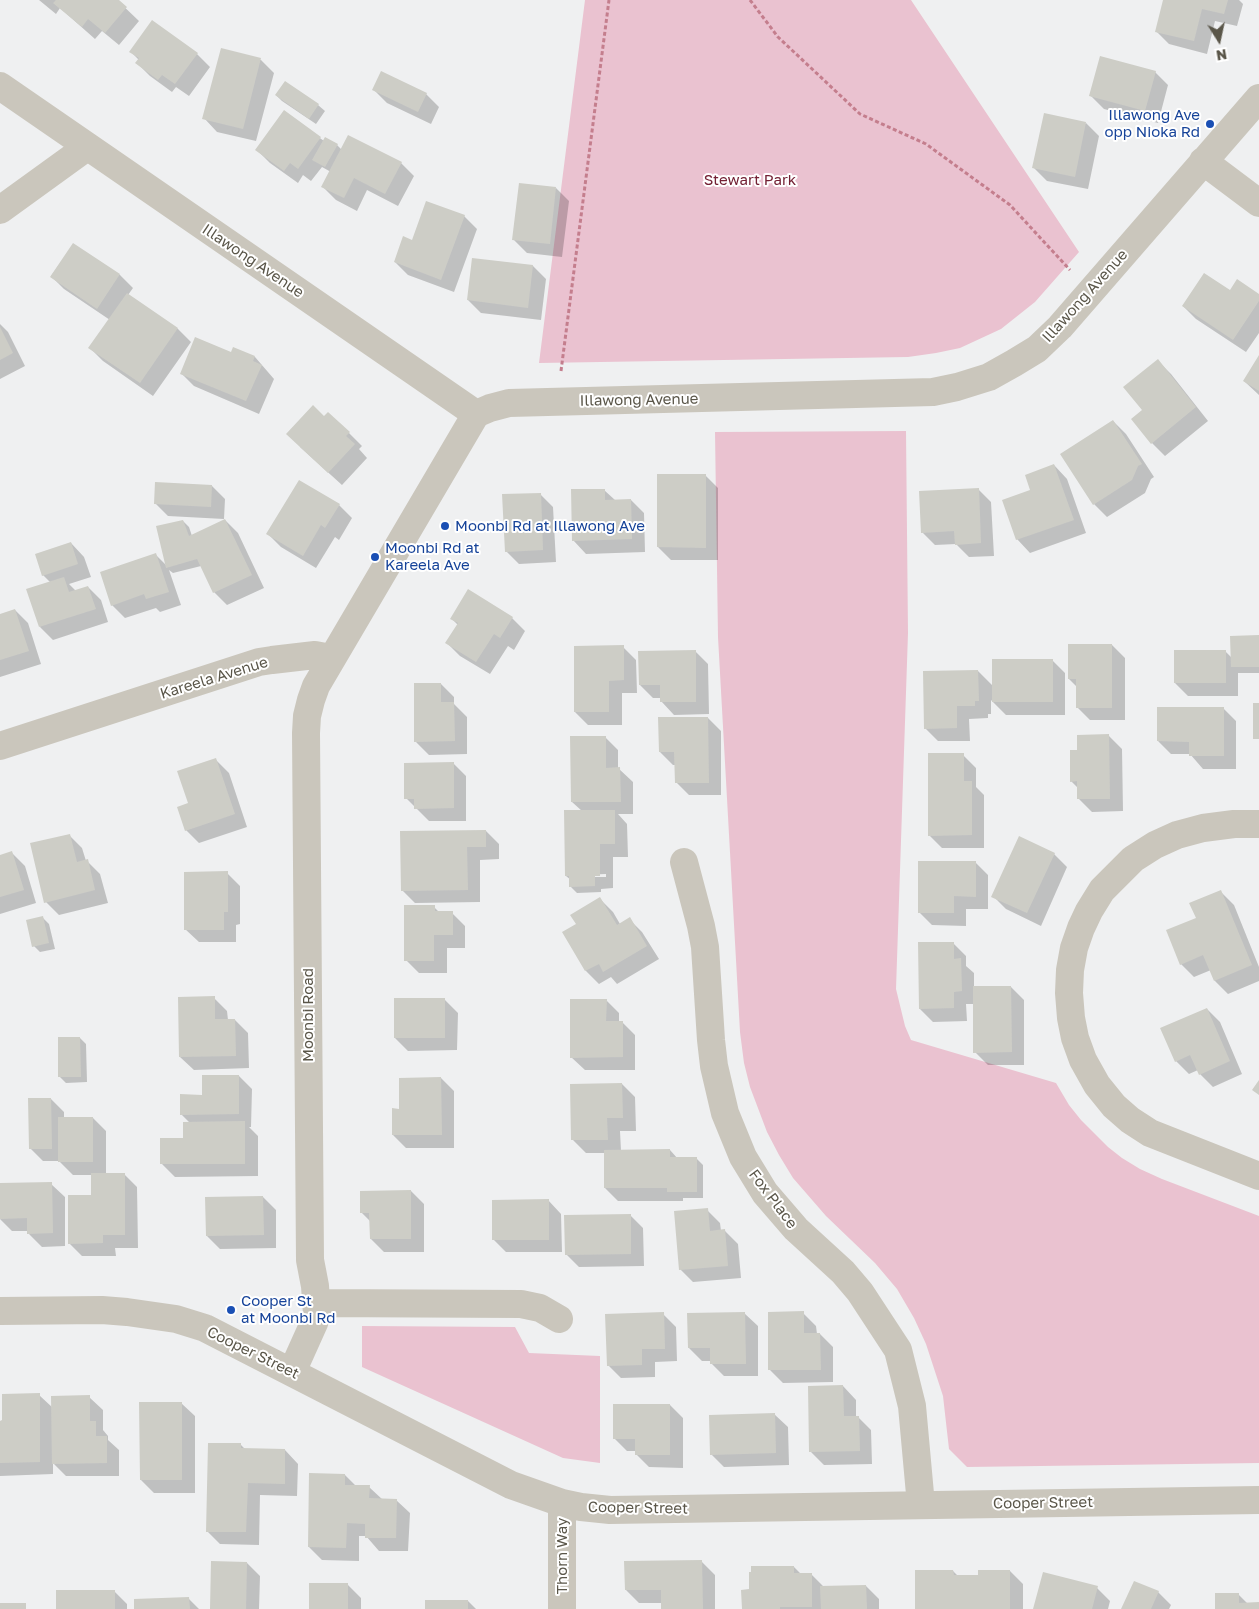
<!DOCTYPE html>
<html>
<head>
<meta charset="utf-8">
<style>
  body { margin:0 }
  #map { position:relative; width:1259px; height:1609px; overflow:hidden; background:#eff0f1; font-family:"Golos Text",sans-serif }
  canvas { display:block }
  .north { position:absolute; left:1194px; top:15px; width:50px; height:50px; -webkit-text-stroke:4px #fff; paint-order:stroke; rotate:170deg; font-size:14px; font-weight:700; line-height:20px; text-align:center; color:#5a5649 }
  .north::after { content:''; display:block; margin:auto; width:18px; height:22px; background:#5a5649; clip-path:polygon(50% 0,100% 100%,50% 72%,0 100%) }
</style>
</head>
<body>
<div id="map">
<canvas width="1259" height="1609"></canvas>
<div class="north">N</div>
</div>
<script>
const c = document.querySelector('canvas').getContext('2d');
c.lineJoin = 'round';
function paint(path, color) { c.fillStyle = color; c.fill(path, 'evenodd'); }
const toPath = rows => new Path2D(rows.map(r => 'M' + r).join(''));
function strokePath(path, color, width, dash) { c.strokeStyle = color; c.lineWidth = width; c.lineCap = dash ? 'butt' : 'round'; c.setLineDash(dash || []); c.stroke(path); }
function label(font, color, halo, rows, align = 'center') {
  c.font = font + ' "Golos Text",sans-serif'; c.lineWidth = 4; c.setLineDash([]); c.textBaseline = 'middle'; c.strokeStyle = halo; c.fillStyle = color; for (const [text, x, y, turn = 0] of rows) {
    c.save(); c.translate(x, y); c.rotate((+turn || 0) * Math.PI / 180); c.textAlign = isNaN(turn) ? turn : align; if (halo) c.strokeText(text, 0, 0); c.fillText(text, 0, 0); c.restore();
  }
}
paint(toPath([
  [585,0,911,0,1079,252,1035,302,1001,329,960,348,936,353,908,357,539,363],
  [906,431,908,633,896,989,905,1026,911,1040,1056,1083,1069,1105,1081,1120,1108,1147,1122,1158,1140,1169,1162,1179,1259,1216,1259,1463,967,1467,949,1449,943,1396,926,1344,914,1318,897,1289,875,1263,826,1216,793,1178,779,1155,767,1132,750,1087,744,1063,740,1032,718,637,715,432],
  [362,1326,515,1327,529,1353,600,1356,600,1463,563,1458,362,1367]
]), '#eac2d0');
paint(toPath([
  [39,0,117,0,139,21,119,45,102,31,95,39,60,8,56,14],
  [1164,0,1239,0,1243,4,1237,26,1215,21,1207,54,1169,44,1156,31],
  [222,49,261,60,274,73,256,141,217,132,204,118],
  [130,51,197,54,210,67,189,96,176,87,172,92,150,76,137,63,139,60],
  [1155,72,1168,85,1158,123,1104,109,1091,96],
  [374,90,426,94,439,107,431,124,387,103],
  [276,95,318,105,325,111,316,124,282,101],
  [284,112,324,141,337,145,342,150,401,163,414,176,398,206,367,190,357,211,336,200,323,187,331,172,322,167,311,181,303,175,298,183,270,163,257,150],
  [1086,123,1099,136,1088,189,1047,181,1034,168],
  [556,188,569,201,562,257,527,253,514,240],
  [464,216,477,229,454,292,408,275,395,262,412,241],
  [73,245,120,275,133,288,128,295,178,329,191,342,153,396,103,361,90,348,110,320,64,289,51,276],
  [473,259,533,266,546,279,541,320,481,313,468,300],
  [1230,291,1259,295,1259,333,1246,352,1196,319,1183,306],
  [0,324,8,332,25,366,0,379],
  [234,349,255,357,274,379,259,414,194,386,181,373,232,354],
  [1259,357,1259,395,1244,381],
  [1158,361,1171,374,1208,421,1165,456,1152,443,1144,410],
  [324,418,349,433,362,446,359,449,367,458,342,485,300,447],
  [1113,421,1126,434,1154,477,1151,479,1145,493,1107,517,1094,504],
  [1054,465,1067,479,1086,533,1030,553,1017,539,1032,491],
  [705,475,718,488,718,560,671,560,658,547],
  [212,486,225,499,224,519,168,516,155,503],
  [978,489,991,502,994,556,969,557,956,544,935,545,922,532],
  [604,490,615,500,631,500,644,513,645,552,586,554,573,540],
  [540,494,553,507,556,562,519,564,506,551],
  [339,505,352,518,339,540,335,537,316,568,281,547,268,534],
  [225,520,238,533,264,588,227,605,214,592,201,566,173,573,169,570,181,605,160,612,156,608,125,618,112,605,156,555,167,566,183,521,189,527,192,536],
  [71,543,84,557,91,577,69,584,76,591,88,587,101,600,108,622,53,640,40,627,50,582,43,575],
  [468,591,512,618,525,631,514,650,508,646,490,674,460,656,447,643,458,625,452,619],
  [15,610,28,623,41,664,0,677,0,615],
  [1259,637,1259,673,1238,673,1238,696,1188,696,1175,683,1225,651,1232,658],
  [1112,645,1125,658,1125,720,1090,720,1077,707,1077,687,1069,679],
  [623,647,636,660,637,693,622,693,622,725,588,725,575,712],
  [695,651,708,664,709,714,674,715,661,701,661,698,653,698,640,685],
  [1052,660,1065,673,1065,715,1006,715,991,700,991,714,988,714,988,718,969,719,970,741,938,741,925,728,978,671,993,686],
  [441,684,454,697,454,704,467,717,467,754,429,755,416,742],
  [1223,708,1236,721,1236,769,1203,769,1190,754,1171,754,1158,741],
  [708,718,721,731,721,795,689,795,676,782,676,765,673,765,660,752],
  [1109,736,1122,749,1123,811,1092,812,1079,799,1078,788,1071,781,1078,751],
  [605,737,618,750,618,768,633,782,633,814,618,814,627,824,628,857,613,857,613,888,601,889,601,892,577,893,571,887,571,880,566,876,582,811,572,802],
  [606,874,606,877,578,877,578,875],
  [963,755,976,768,976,787,984,795,984,848,942,848,929,835],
  [216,760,229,773,247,827,199,843,186,830,190,804],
  [453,763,466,776,466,821,429,821,406,798],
  [486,831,499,844,499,859,480,860,480,902,415,903,402,890],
  [69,835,82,848,86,861,87,861,100,874,108,903,59,915,46,902],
  [12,853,25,866,36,903,0,914,0,856],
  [1054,854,1067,867,1041,926,1006,909,993,896],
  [975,862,988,875,988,909,966,909,966,926,932,925,919,912],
  [227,873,240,886,240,924,236,925,236,942,199,942,185,929],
  [1221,892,1234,905,1259,967,1259,981,1228,994,1215,981,1211,970,1194,977,1181,964,1197,918],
  [600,899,613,912,620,924,629,919,642,932,659,959,617,984,611,977,599,984,586,971,564,932,578,925],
  [434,907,440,913,452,913,465,926,465,948,447,948,447,973,419,973,406,960],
  [43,918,49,924,55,949,40,952,34,946],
  [953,943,966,956,966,966,974,973,974,987,1011,987,1024,1000,1024,1065,988,1065,975,1052,974,1004,966,1004,967,1021,933,1022,920,1009],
  [214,998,227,1011,228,1020,235,1020,248,1033,249,1068,194,1070,180,1057],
  [445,1000,458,1013,457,1050,408,1051,395,1038],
  [606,1000,619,1013,619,1022,622,1022,635,1035,635,1070,585,1070,571,1057],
  [1207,1009,1220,1022,1242,1074,1213,1087,1200,1074,1198,1070,1189,1074,1176,1061],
  [80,1038,86,1044,87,1082,66,1083,59,1076],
  [239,1076,252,1089,251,1127,249,1127,258,1136,258,1176,175,1177,162,1164,184,1140,190,1123,181,1114,203,1096],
  [441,1078,454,1091,454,1148,406,1148,393,1135,401,1110],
  [622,1084,635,1097,636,1131,620,1131,621,1151,670,1150,678,1159,697,1159,703,1165,703,1198,683,1198,683,1201,618,1201,605,1188,605,1153,586,1153,573,1140],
  [51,1099,64,1112,64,1118,93,1118,106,1131,106,1174,124,1174,137,1187,138,1248,115,1248,116,1256,82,1256,69,1243,93,1196,92,1175,73,1175,59,1161,43,1161,30,1148],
  [51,1184,65,1197,65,1246,42,1247,29,1234,28,1231,12,1231,0,1219,0,1185],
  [411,1191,424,1204,424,1252,384,1252,371,1239,371,1222,361,1212],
  [263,1197,276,1210,276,1248,220,1249,207,1236],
  [548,1200,561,1214,562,1252,506,1252,493,1239],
  [707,1210,720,1223,721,1231,725,1231,738,1244,741,1278,693,1282,680,1269],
  [630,1215,643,1228,644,1266,579,1267,566,1254],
  [744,1313,758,1326,758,1376,724,1376,711,1363,711,1361,702,1361,689,1348],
  [803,1313,816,1326,817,1334,820,1334,833,1347,833,1382,783,1383,770,1370],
  [663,1314,676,1327,677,1361,655,1362,655,1377,621,1378,608,1365],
  [843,1386,856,1400,856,1417,858,1417,871,1430,872,1464,824,1465,811,1452],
  [39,1395,53,1408,89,1397,103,1410,103,1430,108,1436,108,1440,119,1450,119,1476,66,1476,53,1463,53,1474,0,1476,0,1422,3,1422],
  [181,1403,195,1416,195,1493,154,1493,141,1480],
  [670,1405,683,1418,683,1468,649,1467,636,1454,636,1451,627,1451,614,1438],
  [774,1414,788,1427,789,1465,724,1467,711,1454],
  [241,1445,246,1450,285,1450,298,1464,297,1496,260,1495,259,1545,220,1544,207,1531],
  [345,1475,356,1486,369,1487,383,1500,396,1500,410,1513,408,1551,379,1551,366,1536,359,1536,359,1561,322,1560,309,1547],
  [702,1562,715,1575,715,1609,663,1609,663,1603,639,1603,626,1590],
  [247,1563,260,1576,259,1609,211,1609],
  [794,1567,801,1574,811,1574,824,1587,866,1586,879,1599,879,1609,743,1609,750,1590],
  [953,1571,958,1576,979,1576,1010,1571,1023,1584,1023,1609,916,1609],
  [348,1585,361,1598,361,1609,310,1609],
  [1097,1588,1110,1601,1108,1609,1034,1609],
  [114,1591,127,1604,127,1609,57,1609],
  [1158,1592,1171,1605,1169,1609,1123,1609],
  [1238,1594,1248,1604,1259,1604,1259,1609,1217,1609],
  [189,1599,199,1609,135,1609],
  [468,1601,476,1609,426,1609]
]), '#0003');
paint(toPath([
  [56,0,119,0,127,7,105,33,88,19,82,27,53,3],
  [1163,0,1228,0,1224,14,1202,9,1194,41,1155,32],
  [152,20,198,53,175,84,162,75,158,80,135,63,139,58,129,52],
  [221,48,261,58,243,129,202,119],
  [1100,56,1156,71,1145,111,1089,96],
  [381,71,427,93,418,112,372,90],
  [285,81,319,104,309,119,275,95],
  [284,110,321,137,298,169,290,163,284,171,255,150],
  [1044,113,1086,122,1075,177,1032,168],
  [348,135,402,162,385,194,354,178,344,198,321,187],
  [325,137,338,144,325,167,312,160],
  [519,183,556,187,550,244,512,240],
  [426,201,465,215,441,280,394,262,403,236,412,240],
  [73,243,120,274,97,309,50,277],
  [472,258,533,265,528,308,467,300],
  [1204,273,1230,290,1237,279,1259,294,1259,301,1233,340,1182,306],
  [127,293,178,328,140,383,88,348],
  [0,327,13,353,0,360],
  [195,337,231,352,233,347,255,356,253,361,262,365,246,401,180,374],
  [1259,355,1259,391,1243,381],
  [1158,359,1196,407,1151,444,1131,419,1142,410,1123,387],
  [313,405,324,416,328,412,350,432,346,436,355,444,328,473,286,434],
  [1113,420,1142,464,1138,466,1132,480,1093,505,1060,454],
  [1054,464,1074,520,1016,540,1002,500,1030,490,1025,475],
  [657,474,706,474,706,548,657,547],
  [299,480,340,504,325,528,321,525,303,556,266,534],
  [155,482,212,485,211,507,154,504],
  [979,488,981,543,955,545,954,531,921,533,919,491],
  [571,489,605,489,605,500,631,499,632,539,572,541],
  [541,493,543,550,505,552,502,494],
  [225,519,252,575,213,593,197,559,166,568,156,526,183,520,189,536],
  [71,542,78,564,42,576,35,554],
  [156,553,169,592,146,599,144,594,111,606,100,572],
  [64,577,69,592,88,586,96,609,39,627,26,589],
  [468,589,513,617,500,638,494,634,476,662,445,643,458,623,450,619],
  [15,609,29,651,0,660,0,614],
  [1259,635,1259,667,1231,667,1230,636],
  [1068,644,1112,644,1112,708,1076,708,1076,679,1068,679],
  [624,645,624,680,609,681,609,712,574,712,574,646],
  [696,650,696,702,660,702,660,685,639,685,638,651],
  [1174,650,1226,650,1226,683,1174,683],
  [992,659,1053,659,1053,702,992,702],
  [978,670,979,701,975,701,975,706,957,706,957,728,924,729,923,671],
  [414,683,441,683,441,702,454,702,455,741,414,742],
  [1253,703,1259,703,1259,739,1253,739],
  [1157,707,1224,707,1224,756,1189,756,1189,742,1157,741],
  [658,717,708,717,709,783,675,783,674,752,659,752],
  [1109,734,1110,799,1077,799,1077,781,1070,782,1070,750,1077,750,1077,735],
  [570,736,606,736,606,768,620,767,621,802,571,802],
  [928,753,964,753,964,781,972,781,972,835,928,836],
  [216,758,235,814,185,831,177,807,188,803,177,771],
  [454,762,454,808,414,809,414,799,404,799,404,763],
  [564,810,615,810,615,844,600,844,600,876,595,876,595,886,569,887,569,876,565,876],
  [486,830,486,847,467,847,468,890,401,891,400,831],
  [70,834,77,862,88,859,95,890,44,903,30,843],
  [1019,836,1055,853,1027,913,991,897],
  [12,851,24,890,0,897,0,855],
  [918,861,976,861,976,897,954,896,954,913,918,913],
  [228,871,228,912,224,912,224,930,184,930,184,872],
  [1221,890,1252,965,1214,981,1203,955,1180,965,1166,930,1196,918,1189,903],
  [600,897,617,925,630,917,647,946,603,972,599,964,585,971,562,932,576,924,570,915],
  [404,905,435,905,435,911,453,911,453,935,434,935,434,961,404,961],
  [43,916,49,943,32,947,26,920],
  [918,942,954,942,954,959,961,958,962,991,954,992,954,1008,919,1009],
  [973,986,1011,986,1012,1052,973,1053],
  [215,996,215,1019,235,1019,236,1056,179,1057,178,997],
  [394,998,445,998,445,1038,394,1038],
  [570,999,607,999,606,1021,623,1021,623,1057,570,1058],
  [1207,1008,1230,1061,1199,1075,1190,1055,1175,1062,1160,1028],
  [58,1037,80,1037,81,1077,58,1077],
  [202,1075,239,1075,239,1114,180,1115,180,1094,202,1095],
  [441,1077,442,1135,392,1135,392,1108,399,1109,399,1078],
  [1259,1080,1259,1095,1252,1090],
  [622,1083,623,1118,607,1118,608,1140,571,1140,570,1084],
  [28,1098,51,1098,52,1149,29,1149],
  [58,1117,93,1117,93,1162,58,1162],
  [245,1121,245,1164,160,1164,160,1138,183,1138,183,1122],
  [670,1149,670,1157,697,1157,697,1192,667,1192,667,1188,604,1188,604,1150],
  [91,1173,125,1173,125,1235,103,1235,103,1243,68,1244,68,1195,91,1195],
  [52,1182,53,1233,27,1234,27,1218,0,1219,0,1183],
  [411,1190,411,1239,370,1239,369,1213,360,1213,360,1191],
  [263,1196,264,1235,206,1236,205,1197],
  [549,1199,549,1240,492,1240,492,1200],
  [708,1208,710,1231,725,1229,728,1266,679,1270,674,1211],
  [631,1214,631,1254,565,1255,564,1215],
  [804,1311,804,1333,820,1333,821,1370,768,1370,768,1312],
  [664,1312,665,1349,642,1349,642,1365,607,1366,605,1314],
  [745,1312,746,1364,710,1364,710,1348,688,1348,687,1313],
  [843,1385,844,1416,859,1416,860,1451,809,1452,808,1386],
  [40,1393,40,1462,0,1463,0,1421,2,1420,2,1394],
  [90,1395,90,1421,96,1421,96,1436,107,1436,107,1463,52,1464,51,1396],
  [139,1402,182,1402,182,1480,140,1480],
  [613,1404,670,1404,670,1455,635,1455,635,1439,613,1439],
  [775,1413,776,1453,710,1455,709,1415],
  [208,1443,241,1443,241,1448,285,1449,285,1484,248,1483,246,1532,206,1532],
  [309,1473,345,1474,345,1485,370,1485,369,1498,397,1499,396,1538,365,1538,365,1524,347,1523,346,1548,308,1547],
  [702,1560,703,1609,661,1609,661,1590,625,1590,624,1561],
  [211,1561,247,1562,246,1609,210,1609],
  [751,1566,794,1566,794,1573,812,1573,812,1607,780,1607,780,1609,742,1609,741,1590,749,1589,749,1572,751,1572],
  [915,1570,953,1570,954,1575,978,1575,978,1570,1010,1570,1010,1609,915,1609],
  [1043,1572,1098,1586,1092,1609,1033,1609],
  [1134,1581,1159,1591,1151,1609,1121,1609],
  [309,1583,348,1583,348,1609,309,1609],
  [866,1585,867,1609,821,1609,820,1586],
  [56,1590,115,1590,115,1609,56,1609],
  [1215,1593,1239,1593,1239,1603,1259,1602,1259,1609,1215,1609],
  [189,1597,190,1609,134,1609,134,1599],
  [425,1600,468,1600,468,1609,425,1609],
  [0,1603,26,1603,26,1609,0,1609]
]), '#cdcdc6');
strokePath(toPath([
  [750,0,778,37,860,114,926,144,1010,205,1070,270],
  [561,371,609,0]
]), '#c47e8d', 3, [4, 2.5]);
strokePath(toPath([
  [0,86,476,414],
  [1203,161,1259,203],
  [0,210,87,147],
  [476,414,490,408,509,403,933,392,957,387,989,377,1014,363,1037,349,1060,327,1259,98],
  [0,746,259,662,272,660,315,655,331,658],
  [1259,824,1234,824,1203,828,1177,835,1155,845,1133,859,1102,890,1089,911,1081,928,1074,948,1070,970,1069,993,1071,1018,1075,1038,1083,1060,1097,1085,1114,1106,1130,1120,1150,1133,1259,1176],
  [684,862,701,926,705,947,711,1040,714,1066,725,1113,743,1157,765,1193,796,1229,843,1272,860,1292,898,1350,912,1406,921,1505],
  [317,1303,521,1304,540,1308,559,1319],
  [0,1311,102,1310,127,1312,176,1319,205,1328,511,1485,562,1503,581,1507,610,1510,1259,1500],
  [292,1372,314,1323,317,1314,315,1286,310,1260,306,733,307,716,311,700,316,686,476,414],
  [562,1503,562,1609]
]), '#cac6bc', 28);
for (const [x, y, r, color] of [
  [1210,124,5,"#1a4fb4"],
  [445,526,5,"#1a4fb4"],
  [375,557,5,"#1a4fb4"],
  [231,1310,5,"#1a4fb4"]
]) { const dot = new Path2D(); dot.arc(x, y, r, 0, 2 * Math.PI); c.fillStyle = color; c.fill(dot); strokePath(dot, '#fff', 2); }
label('15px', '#164399', '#fff', [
  ["Illawong Ave",1200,115,"right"],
  ["opp Nioka Rd",1200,132,"right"],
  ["Moonbi Rd at Illawong Ave",455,526],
  ["Moonbi Rd at",385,548],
  ["Kareela Ave",385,565],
  ["Cooper St",241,1301],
  ["at Moonbi Rd",241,1318]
], 'left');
label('15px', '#732134', '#fff', [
  ["Stewart Park",750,180]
]);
label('15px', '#5a5649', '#fff', [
  ["Illawong Avenue",253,261,34],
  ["Illawong Avenue",1085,296,-48],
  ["Illawong Avenue",639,400,-1],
  ["Kareela Avenue",214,678,-17],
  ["Moonbi Road",308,1015,-90],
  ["Fox Place",773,1199,53],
  ["Cooper Street",253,1353,26],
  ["Cooper Street",1043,1503,-1],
  ["Cooper Street",638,1508,1],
  ["Thorn Way",562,1556,-90]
]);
</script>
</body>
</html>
